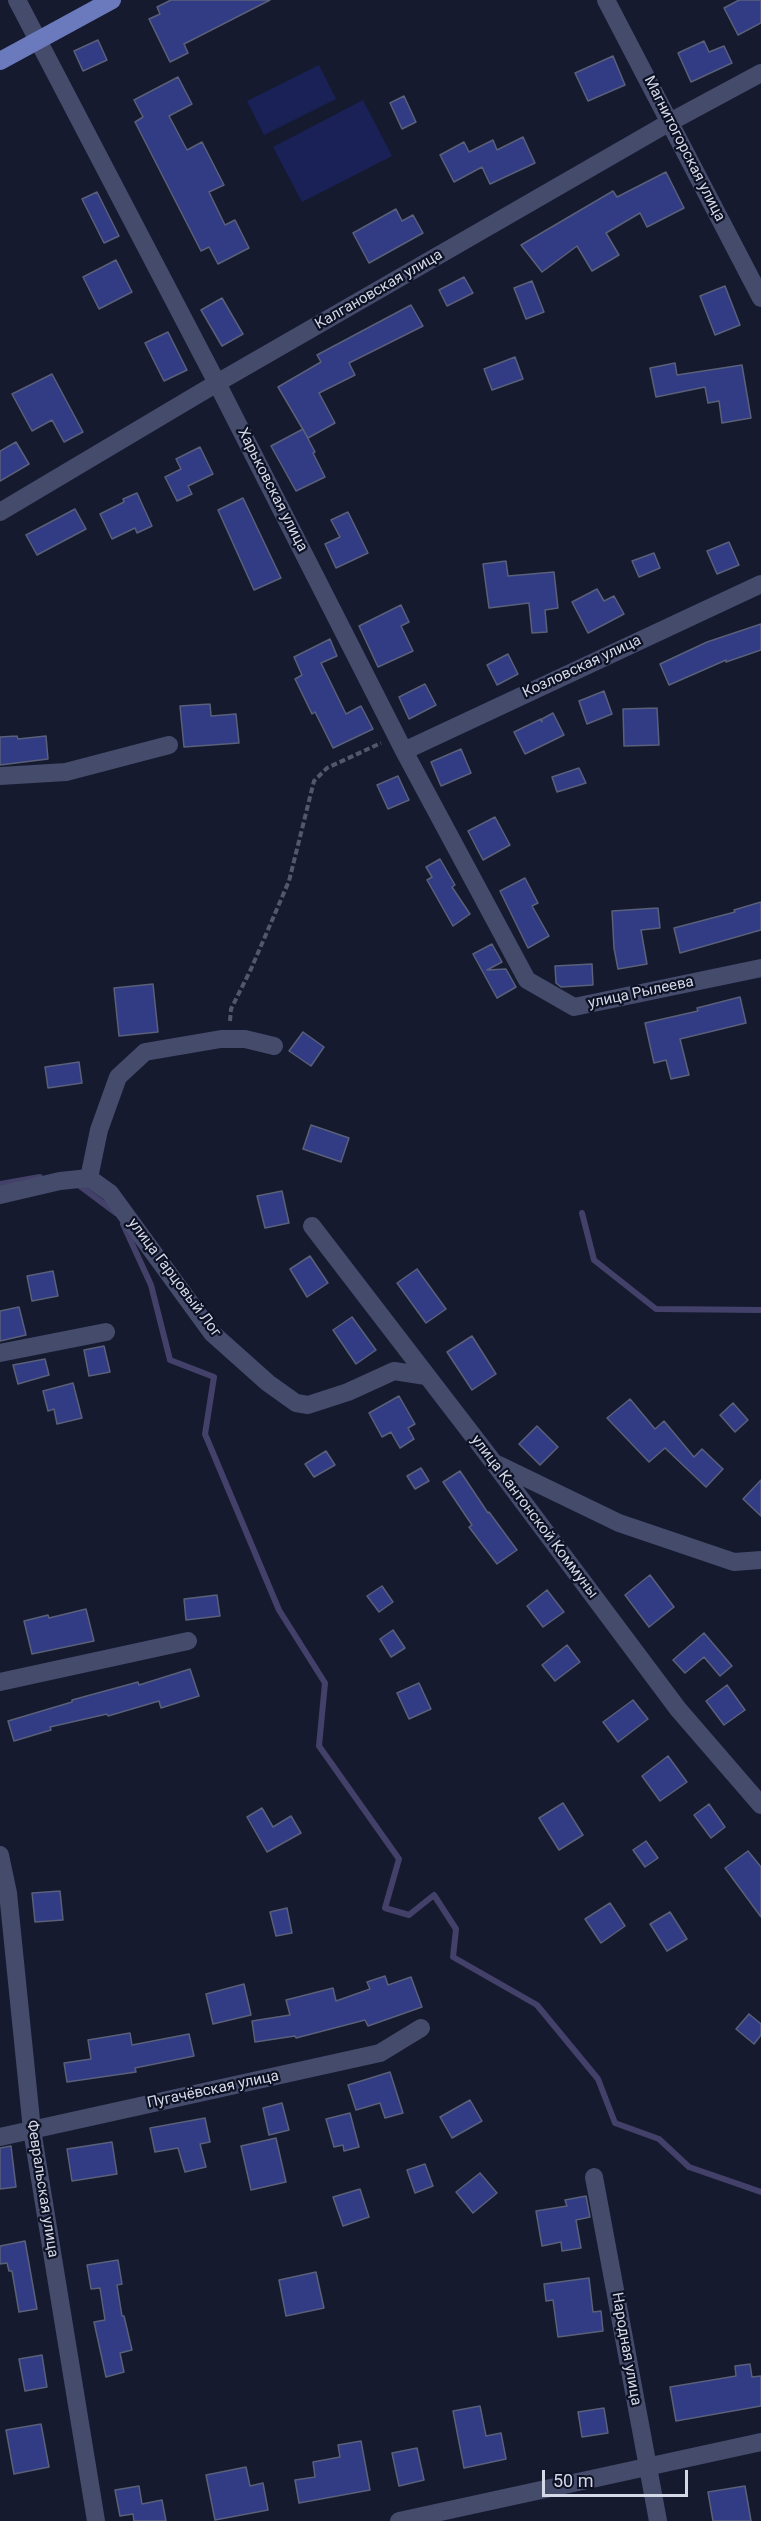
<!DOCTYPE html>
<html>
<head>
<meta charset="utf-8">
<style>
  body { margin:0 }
  #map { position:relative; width:761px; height:2521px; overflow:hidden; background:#151a2f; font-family:Roboto,sans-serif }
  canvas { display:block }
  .scale { position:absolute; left:542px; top:2470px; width:146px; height:27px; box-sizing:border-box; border:3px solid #d4d8e7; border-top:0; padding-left:8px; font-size:18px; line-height:21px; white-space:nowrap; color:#d4d8e7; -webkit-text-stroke:4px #0d1124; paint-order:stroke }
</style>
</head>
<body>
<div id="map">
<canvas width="761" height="2521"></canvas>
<div class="scale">50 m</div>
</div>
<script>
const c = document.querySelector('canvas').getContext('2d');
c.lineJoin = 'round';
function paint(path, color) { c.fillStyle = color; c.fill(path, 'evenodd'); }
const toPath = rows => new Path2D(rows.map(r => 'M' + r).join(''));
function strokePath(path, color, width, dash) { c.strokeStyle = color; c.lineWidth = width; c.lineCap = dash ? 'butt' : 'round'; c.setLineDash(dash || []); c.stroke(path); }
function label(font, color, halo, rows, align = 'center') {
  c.font = font + ' Roboto,sans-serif'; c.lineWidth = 4.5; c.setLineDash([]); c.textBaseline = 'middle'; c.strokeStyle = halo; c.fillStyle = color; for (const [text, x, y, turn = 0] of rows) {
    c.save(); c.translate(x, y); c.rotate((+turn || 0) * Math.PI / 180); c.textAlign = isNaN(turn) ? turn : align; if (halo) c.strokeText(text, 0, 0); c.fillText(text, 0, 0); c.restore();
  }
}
paint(toPath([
  [319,65,336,99,264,135,247,101],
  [363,100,392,156,302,202,273,147]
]), '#1a2156');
strokePath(toPath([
  [76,1183,116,1213],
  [0,1184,40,1177],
  [582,1213,594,1260,656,1309,761,1310],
  [123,1224,151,1285,170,1360,214,1377,205,1434,279,1610,325,1683,319,1746,399,1859,385,1908,409,1915,434,1895,456,1929,453,1957,537,2005,598,2079,615,2123,659,2139,689,2167,761,2192]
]), '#434169', 6);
const building = toPath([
  [171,0,270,0,184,44,188,53,170,62,149,19,160,14,157,7,171,0],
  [739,0,761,0,761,23,738,35,724,8,739,0],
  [98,40,107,60,83,71,74,51,98,40],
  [704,41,709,52,724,46,732,63,691,82,678,53,704,41],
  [613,56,625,85,588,101,575,73,613,56],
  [178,77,192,104,169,116,187,150,202,142,224,185,209,192,225,225,235,220,249,248,218,264,209,247,201,251,135,122,143,117,134,100,178,77],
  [404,96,416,122,402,129,390,103,404,96],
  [523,137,535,163,490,184,482,167,454,182,440,155,464,142,469,152,493,140,497,150,523,137],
  [666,172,684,208,647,227,640,213,606,233,619,255,592,271,577,246,542,272,521,245,613,191,617,197,666,172],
  [97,192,119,236,104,243,82,199,97,192],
  [396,209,402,221,413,215,423,233,369,263,353,233,396,209],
  [116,260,132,292,99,309,83,277,116,260],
  [464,277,473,293,447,306,439,290,464,277],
  [532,281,544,312,526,319,514,288,532,281],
  [725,286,740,325,715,335,700,296,725,286],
  [222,298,243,334,222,346,201,310,222,298],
  [411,305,423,326,349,363,355,375,319,393,335,423,308,438,278,387,321,362,317,355,411,305],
  [168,332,187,370,164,381,145,343,168,332],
  [515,357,523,379,492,390,484,369,515,357],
  [675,363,677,375,742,365,751,418,722,423,719,401,708,403,705,387,656,397,650,368,675,363],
  [52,374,83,432,64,442,52,420,32,431,12,394,52,374],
  [303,429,315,452,313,453,325,477,296,491,271,446,303,429],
  [16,442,29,464,0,481,0,451,16,442],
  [200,447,213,474,188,486,192,494,177,501,165,477,181,469,176,459,200,447],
  [137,493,152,526,137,533,135,528,112,539,100,514,124,502,123,499,137,493],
  [243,498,281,578,254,590,218,510,243,498],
  [75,509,86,529,37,555,26,535,75,509],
  [348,512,368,553,336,568,325,544,340,537,331,520,348,512],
  [729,542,739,565,717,574,707,551,729,542],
  [654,553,660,568,639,577,632,561,654,553],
  [506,561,508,576,554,572,558,608,545,610,547,632,532,633,529,603,489,608,483,564,506,561],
  [597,589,604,601,614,596,624,614,588,633,572,602,597,589],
  [401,605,409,622,401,626,413,651,378,667,359,626,401,605],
  [761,624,761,650,726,662,726,660,669,685,660,664,707,642,761,624],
  [330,639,337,656,321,663,346,714,361,706,373,729,333,748,315,712,312,714,295,679,302,675,294,657,330,639],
  [508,654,518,674,497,685,487,665,508,654],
  [425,684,436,705,409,719,399,697,425,684],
  [604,691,612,714,587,724,579,701,604,691],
  [210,704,211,716,236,714,239,743,184,747,180,706,210,704],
  [657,708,659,745,624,746,623,709,657,708],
  [553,713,564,735,525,754,514,732,541,719,542,722,542,719,553,713],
  [17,736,18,739,46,736,48,759,0,765,0,737,17,736],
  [461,749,471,773,441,786,431,762,461,749],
  [579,768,586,783,557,792,552,777,579,768],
  [398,776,409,800,388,809,377,785,398,776],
  [495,817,510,845,483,860,468,831,495,817],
  [440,859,455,885,452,887,470,914,453,926,427,880,432,877,426,867,440,859],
  [525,878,538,903,532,906,549,936,528,948,500,891,525,878],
  [761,902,761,930,680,953,674,928,735,912,734,910,761,902],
  [658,908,660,928,641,930,647,964,618,969,614,948,612,911,658,908],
  [492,944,502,962,487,970,506,969,516,987,497,998,473,954,492,944],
  [592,964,593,985,561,987,556,983,555,966,592,964],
  [153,984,158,1032,119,1036,114,988,153,984],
  [740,997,746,1023,680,1039,689,1075,671,1079,666,1060,654,1063,645,1023,698,1011,697,1008,740,997],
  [303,1032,324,1047,311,1066,289,1051,303,1032],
  [79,1062,82,1083,48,1088,45,1067,79,1062],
  [311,1125,349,1138,341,1162,303,1149,311,1125],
  [282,1191,289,1223,265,1228,257,1196,282,1191],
  [310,1256,328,1283,307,1297,290,1269,310,1256],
  [417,1269,446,1309,426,1323,397,1283,417,1269],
  [53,1271,58,1296,32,1301,27,1276,53,1271],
  [19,1307,26,1335,0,1341,0,1311,19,1307],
  [352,1317,376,1350,356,1364,333,1330,352,1317],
  [472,1336,496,1374,472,1390,447,1352,472,1336],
  [104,1346,110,1372,89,1376,84,1350,104,1346],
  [45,1359,49,1375,18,1384,13,1365,45,1359],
  [73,1383,82,1418,57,1424,54,1409,48,1411,43,1391,73,1383],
  [399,1396,415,1424,408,1428,414,1439,400,1448,391,1432,382,1437,369,1413,399,1396],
  [630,1399,655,1429,664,1421,694,1457,702,1449,723,1469,706,1487,665,1448,649,1462,607,1418,630,1399],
  [733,1403,748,1420,735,1432,720,1415,733,1403],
  [537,1426,558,1447,540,1465,519,1444,537,1426],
  [326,1451,335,1465,314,1477,305,1464,326,1451],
  [421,1468,429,1481,415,1489,407,1476,421,1468],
  [460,1471,488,1513,489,1512,517,1550,497,1564,469,1527,472,1525,443,1482,460,1471],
  [761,1480,761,1516,743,1499,761,1480],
  [650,1575,674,1607,649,1627,625,1595,650,1575],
  [382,1586,393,1602,379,1612,367,1596,382,1586],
  [547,1590,564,1612,543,1627,527,1606,547,1590],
  [217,1595,220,1616,186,1620,184,1599,217,1595],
  [86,1609,94,1641,32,1654,24,1621,48,1615,49,1618,86,1609],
  [393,1630,405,1648,391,1657,380,1639,393,1630],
  [704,1633,732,1666,720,1676,704,1657,685,1673,673,1660,704,1633],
  [567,1645,580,1662,555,1681,542,1665,567,1645],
  [190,1669,199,1696,161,1708,159,1701,108,1716,107,1714,50,1727,51,1730,14,1741,8,1721,72,1702,72,1700,138,1682,139,1685,190,1669],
  [419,1683,431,1709,409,1719,397,1693,419,1683],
  [727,1685,745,1710,724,1725,706,1701,727,1685],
  [633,1700,648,1719,618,1742,603,1722,633,1700],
  [668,1756,687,1782,660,1801,642,1776,668,1756],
  [563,1803,583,1835,559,1850,539,1818,563,1803],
  [709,1804,725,1827,711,1838,694,1815,709,1804],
  [262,1808,273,1827,291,1816,301,1833,267,1852,247,1817,262,1808],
  [646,1841,658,1858,645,1867,633,1850,646,1841],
  [748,1851,761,1867,761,1917,725,1868,748,1851],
  [60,1891,63,1920,35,1922,32,1893,60,1891],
  [610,1903,625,1926,601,1943,585,1919,610,1903],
  [287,1908,292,1933,276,1936,270,1912,287,1908],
  [670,1912,687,1939,667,1951,650,1924,670,1912],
  [385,1976,388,1985,411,1977,422,2007,368,2026,365,2020,296,2038,295,2036,255,2042,252,2021,290,2015,286,2000,333,1988,336,2001,370,1989,367,1982,385,1976],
  [244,1984,251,2015,213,2024,206,1994,244,1984],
  [749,2014,761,2024,761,2035,754,2044,736,2029,749,2014],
  [130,2033,132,2045,189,2034,194,2056,135,2068,136,2072,67,2082,64,2063,91,2059,88,2040,130,2033],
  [390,2072,403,2113,385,2118,380,2103,356,2110,348,2085,390,2072],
  [470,2100,482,2121,452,2138,440,2117,470,2100],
  [282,2103,289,2130,269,2135,263,2108,282,2103],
  [350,2113,359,2147,344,2151,343,2145,334,2147,326,2119,350,2113],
  [205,2118,210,2142,200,2144,206,2167,185,2172,178,2148,155,2152,150,2128,205,2118],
  [276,2138,286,2182,251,2190,241,2146,276,2138],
  [112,2142,117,2174,72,2181,67,2149,112,2142],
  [11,2146,16,2187,0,2189,0,2148,11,2146],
  [425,2164,433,2186,415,2193,407,2170,425,2164],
  [480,2173,497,2193,473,2213,456,2192,480,2173],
  [360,2189,369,2217,343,2226,333,2197,360,2189],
  [586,2196,590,2217,576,2220,581,2248,562,2251,561,2242,542,2246,536,2211,567,2206,565,2200,586,2196],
  [25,2241,37,2309,19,2312,12,2271,9,2271,7,2263,0,2264,0,2246,25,2241],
  [118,2260,122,2284,117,2285,122,2316,124,2316,132,2350,120,2353,124,2372,106,2377,94,2322,105,2320,100,2288,91,2289,87,2265,118,2260],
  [316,2272,324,2308,286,2316,279,2280,316,2272],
  [589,2278,593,2312,601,2311,603,2331,558,2337,553,2300,546,2301,544,2284,589,2278],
  [42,2355,47,2387,25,2391,19,2359,42,2355],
  [750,2364,752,2377,761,2376,761,2406,676,2421,670,2387,736,2376,735,2366,750,2364],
  [480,2406,486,2436,501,2433,506,2459,464,2468,453,2411,480,2406],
  [604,2408,608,2433,582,2437,578,2412,604,2408],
  [41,2424,49,2467,14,2474,6,2430,41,2424],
  [361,2441,370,2490,299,2503,295,2480,315,2477,313,2462,340,2457,338,2445,361,2441],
  [417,2448,424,2480,399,2486,392,2453,417,2448],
  [246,2467,250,2486,263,2483,268,2510,215,2520,206,2475,246,2467],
  [139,2486,142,2504,162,2500,166,2521,134,2521,133,2514,120,2516,115,2490,139,2486],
  [745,2486,751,2521,713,2521,708,2492,745,2486]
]);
paint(building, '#313c84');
strokePath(building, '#5a6079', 1.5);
strokePath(toPath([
  [230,1021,231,1009,251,969,289,881,314,781,327,768,381,743]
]), '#52576a', 4, [6, 3]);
strokePath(toPath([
  [17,0,217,383,404,751,527,980,574,1007,761,968],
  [606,0,761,298],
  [0,512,217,383,670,122,761,73],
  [404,751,761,584],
  [0,776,66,772,169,745],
  [89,1178,110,1193,212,1333,268,1383,296,1403,308,1405,348,1392,394,1371,426,1376],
  [89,1178,99,1130,118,1077,145,1052,221,1039,245,1039,274,1046],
  [0,1195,60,1181,89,1178],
  [312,1226,494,1463,678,1709,761,1805],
  [0,1353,106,1332],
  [499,1465,619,1523,734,1562,761,1560],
  [0,1682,188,1641],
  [0,1855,8,1893,32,2130,96,2521],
  [0,2137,380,2053,421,2028],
  [594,2177,658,2521],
  [399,2521,761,2442]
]), '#444b6b', 18);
strokePath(toPath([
  [0,61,112,0]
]), '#6b7abd', 18);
label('15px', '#d4d8e7', '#0d1124', [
  ["Магнитогорская улица",684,149,63],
  ["Калгановская улица",379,290,-30],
  ["Харьковская улица",272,490,63],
  ["Козловская улица",582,667,-25],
  ["улица Рылеева",641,993,-12],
  ["улица Гарцовый Лог",174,1278,53],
  ["улица Кантонской Коммуны",534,1517,53],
  ["Пугачёвская улица",213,2090,-12],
  ["Февральская улица",42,2189,81],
  ["Народная улица",626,2349,80]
]);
</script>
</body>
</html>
